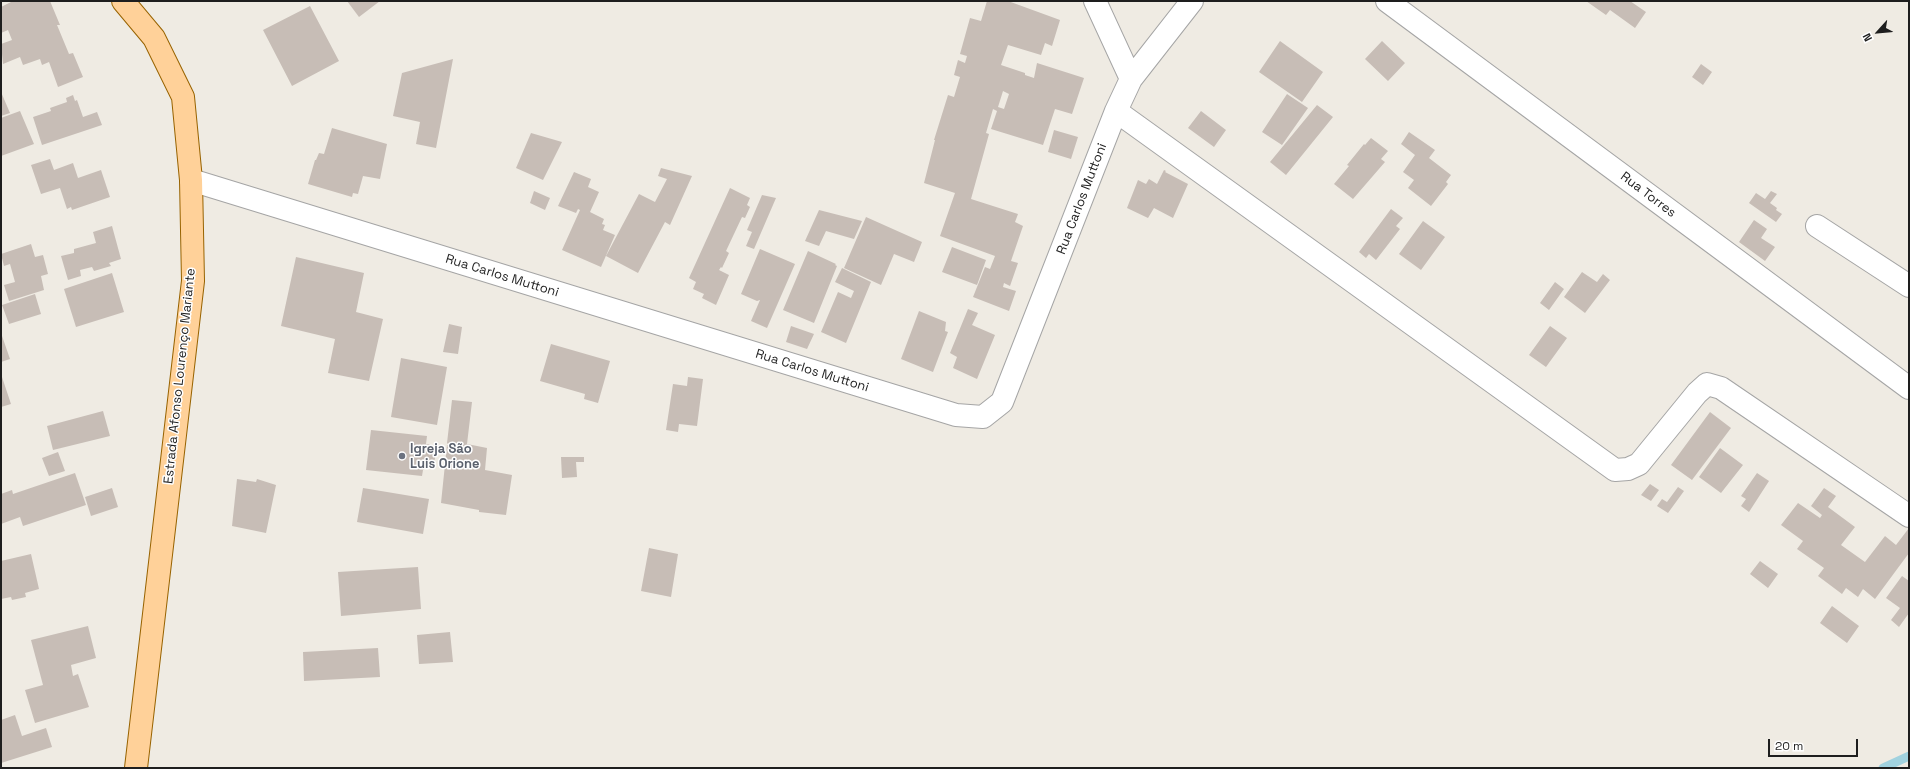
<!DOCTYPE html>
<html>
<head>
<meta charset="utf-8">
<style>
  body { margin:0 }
  #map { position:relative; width:1910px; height:769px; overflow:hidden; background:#efebe3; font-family:"Space Grotesk",sans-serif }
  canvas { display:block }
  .frame { position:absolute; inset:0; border:2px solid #1e1e1e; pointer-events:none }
  .north { position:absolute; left:1858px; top:12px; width:40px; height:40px; -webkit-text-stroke:3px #fff; paint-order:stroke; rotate:243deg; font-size:11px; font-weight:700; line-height:16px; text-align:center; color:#1e1e1e }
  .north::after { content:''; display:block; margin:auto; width:14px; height:18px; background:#1e1e1e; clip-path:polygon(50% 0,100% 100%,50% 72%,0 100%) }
  .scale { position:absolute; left:1768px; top:739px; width:90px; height:18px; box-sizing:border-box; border:2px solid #1e1e1e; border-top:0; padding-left:5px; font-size:12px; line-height:14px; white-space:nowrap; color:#1e1e1e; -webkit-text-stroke:3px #fff; paint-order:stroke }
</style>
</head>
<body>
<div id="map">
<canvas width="1910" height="769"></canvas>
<div class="frame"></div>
<div class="north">N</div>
<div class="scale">20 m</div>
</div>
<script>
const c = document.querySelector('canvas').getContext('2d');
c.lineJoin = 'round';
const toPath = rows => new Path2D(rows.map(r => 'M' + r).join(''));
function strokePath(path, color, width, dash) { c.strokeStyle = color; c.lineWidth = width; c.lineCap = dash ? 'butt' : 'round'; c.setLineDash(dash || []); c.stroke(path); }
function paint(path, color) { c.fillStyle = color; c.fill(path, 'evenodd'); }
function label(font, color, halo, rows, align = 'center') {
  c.font = font + ' "Space Grotesk",sans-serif'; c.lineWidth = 3; c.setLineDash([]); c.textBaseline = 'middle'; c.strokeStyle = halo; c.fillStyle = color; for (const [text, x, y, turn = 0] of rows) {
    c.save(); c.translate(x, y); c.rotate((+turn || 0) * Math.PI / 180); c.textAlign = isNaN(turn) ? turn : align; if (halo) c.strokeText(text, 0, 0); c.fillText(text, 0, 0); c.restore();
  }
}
strokePath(toPath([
  [1883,768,1909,756]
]), '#a1d2df', 9);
paint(toPath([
  [13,1,50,1,60,25,57,25,69,54,73,53,83,77,58,87,49,62,42,65,40,59,23,65,20,57,3,64,1,44,12,40,8,30,1,33,1,7],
  [347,1,380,1,359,17],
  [987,1,1008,1,1060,20,1052,46,1045,43,1041,55,1008,45,1001,65,1025,73,1025,75,1034,78,1037,63,1084,78,1072,114,1055,109,1043,145,991,129,997,111,993,109,986,133,989,134,971,199,1018,214,1015,222,1023,226,1011,261,1018,263,1010,286,1004,283,1003,287,1016,291,1009,311,973,297,985,267,990,269,995,256,940,236,955,193,924,183,935,140,934,140,948,95,954,97,960,77,954,75,958,60,965,63,967,56,960,54,970,18,981,21],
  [1003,91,1009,94,1004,109,998,107],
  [1586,1,1630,1,1646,12,1635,28,1610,10,1606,15],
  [310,6,339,61,292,86,263,30],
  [1280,41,1323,72,1302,102,1259,72],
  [1382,41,1405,63,1388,81,1365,59],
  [453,59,436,148,416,144,420,122,393,116,402,73],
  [1701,64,1712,72,1703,85,1692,77],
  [1,92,10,113,1,116],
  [1287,94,1308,108,1282,145,1262,132],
  [73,95,75,101,77,100,83,117,97,112,102,125,42,145,33,117,51,111,50,108,67,102,66,98],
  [1317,105,1333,117,1286,175,1270,162],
  [20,111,34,144,1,156,1,118],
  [1201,111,1226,130,1214,147,1188,128],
  [332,128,387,144,380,179,363,176,358,194,353,193,352,197,308,184,315,160,316,160,319,153,324,154],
  [1054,130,1078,137,1071,159,1048,152],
  [1409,132,1435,150,1429,158,1451,175,1446,182,1448,184,1431,206,1408,188,1414,180,1403,172,1415,155,1401,144],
  [531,133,562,142,543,180,516,168],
  [1371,138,1388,151,1381,159,1385,162,1353,199,1334,184,1349,166,1347,165,1364,144,1365,145],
  [50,159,54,170,73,163,78,178,101,170,110,197,72,210,71,207,67,209,60,188,41,194,31,165],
  [661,168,692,176,670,225,665,222,638,273,606,256,639,194,655,202,667,179,658,176],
  [1164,170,1166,171,1165,172,1188,184,1173,218,1154,208,1148,218,1127,208,1138,180,1146,184,1149,179,1157,184],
  [574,172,591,179,588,187,599,192,590,212,604,219,602,224,605,225,603,230,615,235,601,267,562,250,580,210,578,209,576,213,558,206],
  [730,188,750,198,747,205,750,207,745,218,742,217,726,251,729,253,722,268,721,267,719,270,729,275,716,305,702,298,704,294,693,289,696,282,689,278],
  [534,191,550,198,545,210,530,203],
  [1771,191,1777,194,1770,203,1777,208,1776,210,1782,214,1776,222,1749,203,1756,193,1765,199],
  [762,195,776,198,754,249,746,246,752,232,747,230],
  [1391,209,1403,218,1396,226,1400,229,1376,260,1369,254,1366,258,1359,252],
  [819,210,862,221,854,239,826,231,819,246,805,241],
  [866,217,922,242,914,262,894,254,881,285,844,268],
  [1754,220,1767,229,1761,238,1775,247,1765,261,1739,242],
  [1423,221,1445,237,1421,270,1399,254],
  [112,226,121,259,109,263,111,266,94,271,92,267,80,270,81,276,68,280,61,256,74,253,74,249,96,243,93,232],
  [31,244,35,257,43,255,48,274,41,276,44,290,9,301,4,285,15,282,10,264,4,266,1,254],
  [952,247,986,260,977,285,942,272],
  [760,249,795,264,767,328,751,321,760,300,757,301,741,294],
  [808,251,836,264,835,265,837,266,814,323,783,310],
  [296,257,364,273,356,312,383,319,369,381,328,373,335,339,281,326],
  [842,268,871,282,846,343,821,332,838,292,851,298,854,291,835,282],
  [1582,272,1597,282,1603,274,1610,280,1585,313,1564,297],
  [112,273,124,312,76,327,64,289],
  [1555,282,1564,289,1549,310,1540,303],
  [35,294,41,314,9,324,2,305],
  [968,309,978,313,972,325,995,335,977,379,953,368,957,357,950,353],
  [919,311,946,322,945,331,948,332,933,372,901,359],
  [449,324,462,327,458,354,443,352],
  [791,326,814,334,807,349,786,342],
  [1550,326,1567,338,1546,367,1529,355],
  [1,333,10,359,1,362],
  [551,344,610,361,598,403,584,399,585,394,540,381],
  [401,358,447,367,437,425,391,417],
  [2,377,11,404,1,407,1,378],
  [688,377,703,379,697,426,679,424,678,432,666,430,673,384,687,386],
  [452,400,472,402,467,444,487,448,485,470,512,475,506,515,479,512,479,510,441,503,447,445,449,445,447,443],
  [103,411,110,436,53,450,47,426],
  [1710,412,1731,428,1692,480,1671,465],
  [371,430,427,436,426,444,432,445,436,452,434,464,423,470,422,476,366,470],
  [1720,448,1743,465,1721,493,1699,477],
  [58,452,65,471,49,476,42,458],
  [561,457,584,457,584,462,576,462,577,477,562,478],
  [75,473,86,505,23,526,20,517,1,524,1,494,12,490,13,494],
  [1757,473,1769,481,1749,512,1741,506,1746,499,1741,496],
  [237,479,256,482,257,479,276,485,266,533,232,526],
  [1650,484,1659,490,1651,501,1641,495],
  [1678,487,1684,491,1668,513,1657,506,1662,499,1667,502],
  [112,488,118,507,91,516,85,497],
  [363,488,429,499,423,534,357,522],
  [1824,488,1836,496,1828,507,1855,527,1841,545,1865,562,1885,536,1896,545,1909,528,1909,553,1875,599,1863,589,1858,597,1846,588,1842,594,1818,576,1824,568,1797,549,1803,541,1781,525,1798,503,1820,518,1822,515,1811,506],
  [649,548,678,554,671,597,641,591],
  [31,554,39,589,25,593,26,597,12,600,11,597,1,599,1,561],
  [1760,561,1778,574,1768,588,1750,574],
  [418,567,421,609,341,616,338,572],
  [1902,576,1909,581,1909,613,1899,627,1891,620,1900,608,1886,598],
  [1832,606,1859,626,1847,643,1820,623],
  [88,626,96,658,71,665,73,676,78,674,89,707,35,723,25,690,43,685,31,640],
  [450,632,453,662,419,664,417,635],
  [378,648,380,677,304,681,303,652],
  [15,715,22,736,46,728,52,747,1,763,1,720]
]), '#c7bdb6');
const minor = toPath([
  [1095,1,1131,79],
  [1387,1,1909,388],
  [1116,111,1615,470,1628,469,1639,464,1697,393,1707,384,1721,388,1909,516],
  [191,180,956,415,983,417,1002,402,1116,111,1131,79,1192,1],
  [1817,226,1909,286]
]);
const major = toPath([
  [123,1,154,38,183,97,191,180,193,281,136,768]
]);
strokePath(minor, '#a5a5a5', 24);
strokePath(major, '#986300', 24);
strokePath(minor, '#fff', 22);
strokePath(major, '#ffd199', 22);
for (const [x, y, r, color] of [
  [402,456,4,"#6b7280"]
]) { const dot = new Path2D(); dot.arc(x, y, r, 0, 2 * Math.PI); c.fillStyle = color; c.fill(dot); strokePath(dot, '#fff', 1.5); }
label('13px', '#1e1e1e', '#fff', [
  ["Rua Torres",1648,195,37],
  ["Rua Carlos Muttoni",1082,199,-69],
  ["Rua Carlos Muttoni",502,276,17],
  ["Rua Carlos Muttoni",812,371,17],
  ["Estrada Afonso Lourenço Mariante",180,376,-84]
]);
label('bold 13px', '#5b616d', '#fff', [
  ["Igreja São",410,449],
  ["Luis Orione",410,464]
], 'left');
</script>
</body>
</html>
